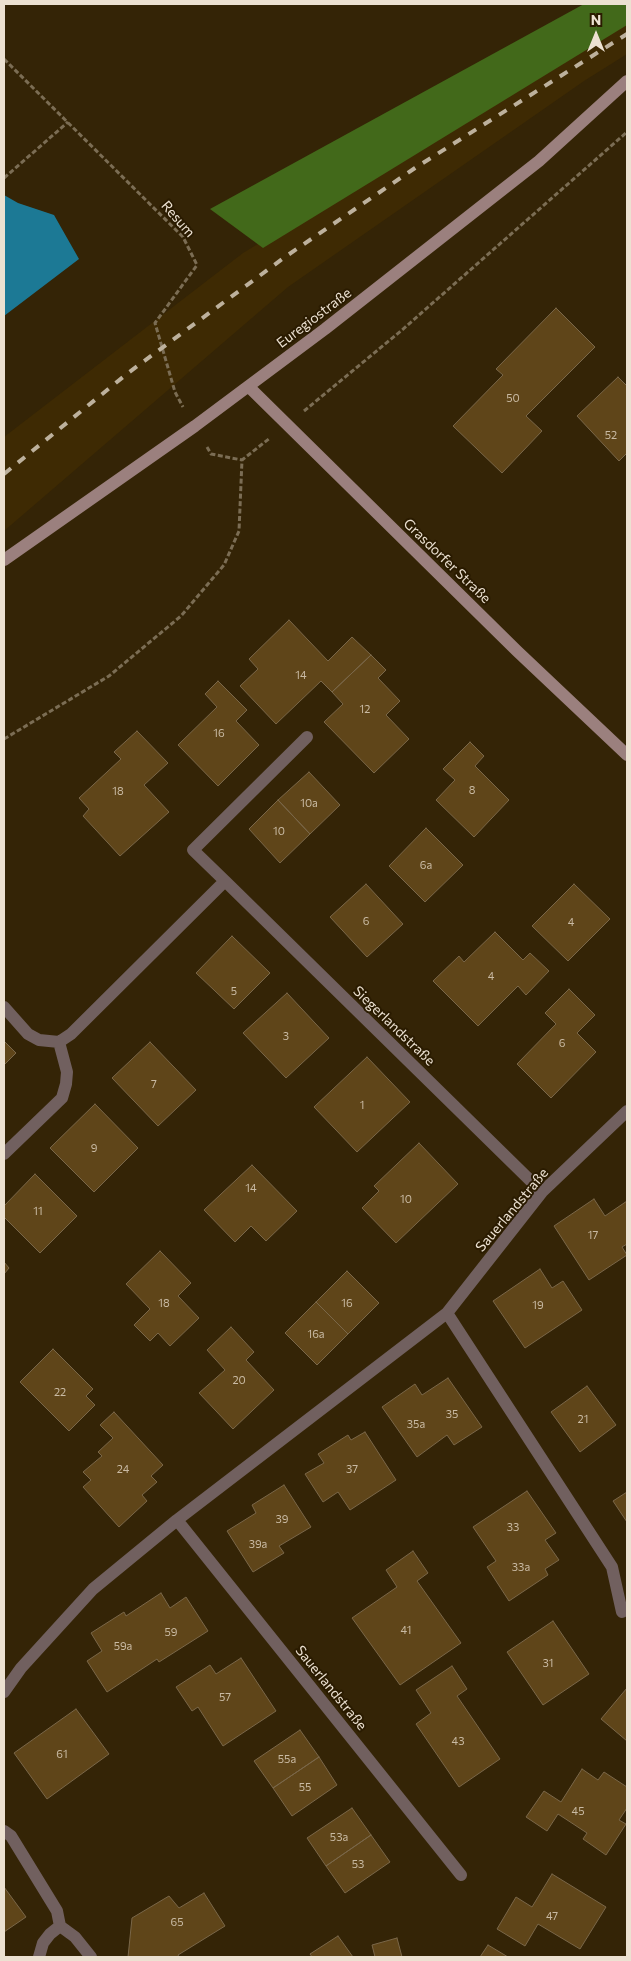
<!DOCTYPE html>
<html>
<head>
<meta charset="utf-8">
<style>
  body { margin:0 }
  #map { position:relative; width:631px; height:1961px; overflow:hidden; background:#342406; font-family:Commissioner,sans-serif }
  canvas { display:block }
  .frame { position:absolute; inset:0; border:5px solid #ece1d1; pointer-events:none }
  .north { position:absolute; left:571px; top:10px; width:50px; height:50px; -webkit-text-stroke:4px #2a1b00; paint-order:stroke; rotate:0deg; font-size:14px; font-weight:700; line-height:20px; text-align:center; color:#ece1d1 }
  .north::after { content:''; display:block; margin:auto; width:18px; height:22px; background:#ece1d1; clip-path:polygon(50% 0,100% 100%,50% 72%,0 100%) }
</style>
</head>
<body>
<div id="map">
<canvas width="631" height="1961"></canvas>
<div class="frame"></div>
<div class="north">N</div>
</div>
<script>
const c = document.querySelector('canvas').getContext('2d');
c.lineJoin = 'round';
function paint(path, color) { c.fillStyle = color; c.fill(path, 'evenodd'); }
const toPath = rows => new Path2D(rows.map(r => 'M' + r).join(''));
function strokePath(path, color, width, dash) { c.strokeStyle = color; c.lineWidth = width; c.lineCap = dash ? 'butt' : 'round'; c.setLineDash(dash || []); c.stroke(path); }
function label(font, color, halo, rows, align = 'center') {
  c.font = font + ' Commissioner,sans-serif'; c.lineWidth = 4; c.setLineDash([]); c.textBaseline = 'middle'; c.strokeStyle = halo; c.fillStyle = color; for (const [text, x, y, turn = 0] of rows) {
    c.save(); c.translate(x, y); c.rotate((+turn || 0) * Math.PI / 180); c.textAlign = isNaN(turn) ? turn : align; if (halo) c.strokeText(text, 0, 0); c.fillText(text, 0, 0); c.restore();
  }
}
paint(toPath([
  [627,19,627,54,584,81,288,287,4,531,4,437,243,253]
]), '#3e2a03');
paint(toPath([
  [584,4,627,4,627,25,263,248,210,209]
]), '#42691a');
paint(toPath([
  [4,195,18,203,54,215,79,259,4,316]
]), '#1c7995');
const building = toPath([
  [556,308,595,347,526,416,542,431,502,473,453,426,503,375,496,369,556,308],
  [618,377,627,386,627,453,619,461,577,416,618,377],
  [289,620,328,661,352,637,371,655,332,692,321,681,276,724,240,686,258,669,249,659,289,620],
  [371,655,386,670,378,678,400,701,386,715,409,739,374,773,324,722,343,704,332,692,371,655],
  [218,681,247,710,236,721,259,745,218,786,178,745,217,707,205,694,218,681],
  [137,731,168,763,144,785,169,812,120,856,83,816,89,809,79,798,121,759,114,752,137,731],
  [470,742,484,756,475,766,509,800,474,837,436,800,455,780,443,769,470,742],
  [309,772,340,805,310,834,278,800,309,772],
  [278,800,310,834,280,863,249,829,278,800],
  [426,828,463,865,425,902,389,866,426,828],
  [366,884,403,924,367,957,330,917,366,884],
  [574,884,610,919,568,961,532,926,574,884],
  [495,932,523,960,530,953,549,971,526,995,518,986,478,1026,433,981,459,956,464,962,495,932],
  [232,936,270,973,234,1009,196,973,232,936],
  [569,989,595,1015,577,1033,596,1052,551,1098,517,1064,556,1024,545,1013,569,989],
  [287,993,329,1038,286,1078,243,1033,287,993],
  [4,1041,16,1053,4,1065,4,1041],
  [150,1042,196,1090,158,1126,112,1078,150,1042],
  [367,1057,410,1102,357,1152,314,1107,367,1057],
  [95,1104,138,1148,94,1192,50,1148,95,1104],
  [419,1143,458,1184,396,1243,362,1208,379,1191,374,1186,419,1143],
  [252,1165,297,1211,266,1241,251,1226,235,1242,204,1210,252,1165],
  [35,1174,77,1216,40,1253,4,1217,4,1206,35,1174],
  [594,1199,605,1216,627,1201,627,1244,622,1247,627,1255,589,1280,554,1226,594,1199],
  [160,1251,191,1283,178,1296,199,1318,170,1346,158,1333,150,1341,134,1325,150,1309,126,1284,160,1251],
  [4,1262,9,1268,4,1274,4,1262],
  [540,1269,552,1288,563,1281,582,1310,525,1348,493,1301,540,1269],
  [347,1271,379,1303,348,1334,316,1302,347,1271],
  [316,1302,348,1334,317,1365,285,1333,316,1302],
  [231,1327,254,1352,246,1360,274,1390,233,1429,199,1393,225,1370,207,1350,231,1327],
  [53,1349,93,1389,86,1396,95,1405,69,1431,20,1382,53,1349],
  [448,1378,482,1427,454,1445,447,1435,417,1457,382,1407,415,1384,422,1395,448,1378],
  [587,1386,616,1425,580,1452,551,1412,587,1386],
  [114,1412,163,1465,151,1476,157,1482,142,1495,147,1501,119,1527,83,1487,91,1480,83,1472,102,1456,98,1452,113,1438,100,1425,114,1412],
  [365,1432,396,1480,350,1510,338,1492,323,1502,305,1474,324,1463,318,1454,348,1435,351,1440,365,1432],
  [284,1485,311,1527,279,1546,284,1553,253,1572,227,1531,256,1513,252,1505,284,1485],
  [527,1491,556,1533,545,1540,559,1560,545,1569,548,1575,509,1601,487,1567,496,1561,473,1527,527,1491],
  [627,1492,627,1522,613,1501,627,1492],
  [413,1551,428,1573,417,1581,461,1643,400,1685,352,1618,397,1587,386,1570,413,1551],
  [161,1593,170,1608,186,1597,208,1631,159,1662,157,1659,107,1692,87,1661,102,1651,91,1633,124,1612,126,1616,161,1593],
  [553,1621,589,1674,543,1705,507,1652,553,1621],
  [241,1658,276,1711,223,1746,198,1707,192,1711,176,1687,210,1665,216,1674,241,1658],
  [452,1666,467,1689,457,1696,500,1759,459,1787,416,1724,431,1713,416,1690,452,1666],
  [627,1688,627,1741,601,1719,627,1688],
  [76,1709,109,1754,47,1799,14,1753,76,1709],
  [300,1730,319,1757,273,1788,254,1761,300,1730],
  [319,1757,337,1785,292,1816,273,1788,319,1757],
  [582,1769,598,1780,604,1772,627,1787,627,1808,619,1820,626,1824,606,1855,583,1839,587,1833,558,1814,547,1831,526,1817,544,1791,561,1802,582,1769],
  [352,1808,371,1835,326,1866,307,1838,352,1808],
  [371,1835,390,1862,345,1893,326,1866,371,1835],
  [552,1874,606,1907,580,1949,538,1924,525,1946,497,1929,516,1897,532,1907,552,1874],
  [4,1887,26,1917,4,1932,4,1887],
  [204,1893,225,1926,178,1955,179,1957,128,1957,132,1918,169,1896,179,1908,204,1893],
  [338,1936,353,1957,312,1957,310,1954,338,1936],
  [397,1938,402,1957,375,1957,372,1945,397,1938],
  [488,1945,508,1957,480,1957,488,1945]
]);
paint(building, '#5f4519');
strokePath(building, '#7a6749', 1);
strokePath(toPath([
  [4,59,183,237,197,265,155,323,175,392,183,407],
  [4,178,68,122],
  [304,411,402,330,627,132],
  [207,447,211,454,242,460],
  [4,739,109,676,181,616,224,565,239,531,242,460,270,438]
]), '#7b6d54', 3, [5, 2.5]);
strokePath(toPath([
  [225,881,193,850,307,737],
  [4,1007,28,1034,39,1040,59,1042],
  [4,1154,62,1098,66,1084,67,1072,59,1042,71,1034,225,881,542,1192],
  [447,1313,612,1567,622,1612],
  [177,1520,461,1875],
  [4,1692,21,1668,93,1589,177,1520,447,1313,542,1192,627,1111],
  [4,1831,11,1836,57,1911,60,1926],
  [60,1926,75,1937,91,1957],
  [39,1957,43,1943,50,1934,60,1926]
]), '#71605f', 12);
strokePath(toPath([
  [249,387,517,651,627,755],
  [4,560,195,426,325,329,539,161,627,81]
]), '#9b807e', 12);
strokePath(toPath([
  [4,474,128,373,285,257,415,168,627,34]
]), '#bdb19d', 4, [9, 9]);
label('11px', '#c9baa3', null, [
  ["50",513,398],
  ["52",611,435],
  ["14",301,675],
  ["12",365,709],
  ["16",219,733],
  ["8",472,790],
  ["18",118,791],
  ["10a",309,803],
  ["10",279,831],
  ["6a",426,865],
  ["6",366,921],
  ["4",571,922],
  ["4",491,976],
  ["5",234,991],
  ["3",286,1036],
  ["6",562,1043],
  ["7",154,1084],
  ["1",362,1105],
  ["9",94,1148],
  ["14",251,1188],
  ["10",406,1199],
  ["11",38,1211],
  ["17",593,1235],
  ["18",164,1303],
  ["16",347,1303],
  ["19",538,1305],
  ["16a",316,1334],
  ["20",239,1380],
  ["22",60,1392],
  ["35",452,1414],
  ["21",583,1419],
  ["35a",416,1424],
  ["24",123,1469],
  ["37",352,1469],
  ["39",282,1519],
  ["33",513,1527],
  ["39a",258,1544],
  ["33a",521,1567],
  ["41",406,1630],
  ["59",171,1632],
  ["59a",123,1646],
  ["31",548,1663],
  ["57",225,1697],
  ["43",458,1741],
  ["61",62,1754],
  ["55a",287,1759],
  ["55",305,1787],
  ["45",578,1811],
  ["53a",339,1837],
  ["53",358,1864],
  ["47",552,1916],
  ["65",177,1922]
]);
label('14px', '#ece1d1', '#2a1b00', [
  ["Resum",178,219,49],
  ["Euregiostraße",314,318,-37],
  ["Grasdorfer Straße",447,561,44],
  ["Siegerlandstraße",394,1026,44],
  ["Sauerlandstraße",512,1210,-50],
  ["Sauerlandstraße",331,1688,51]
]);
</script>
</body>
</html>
